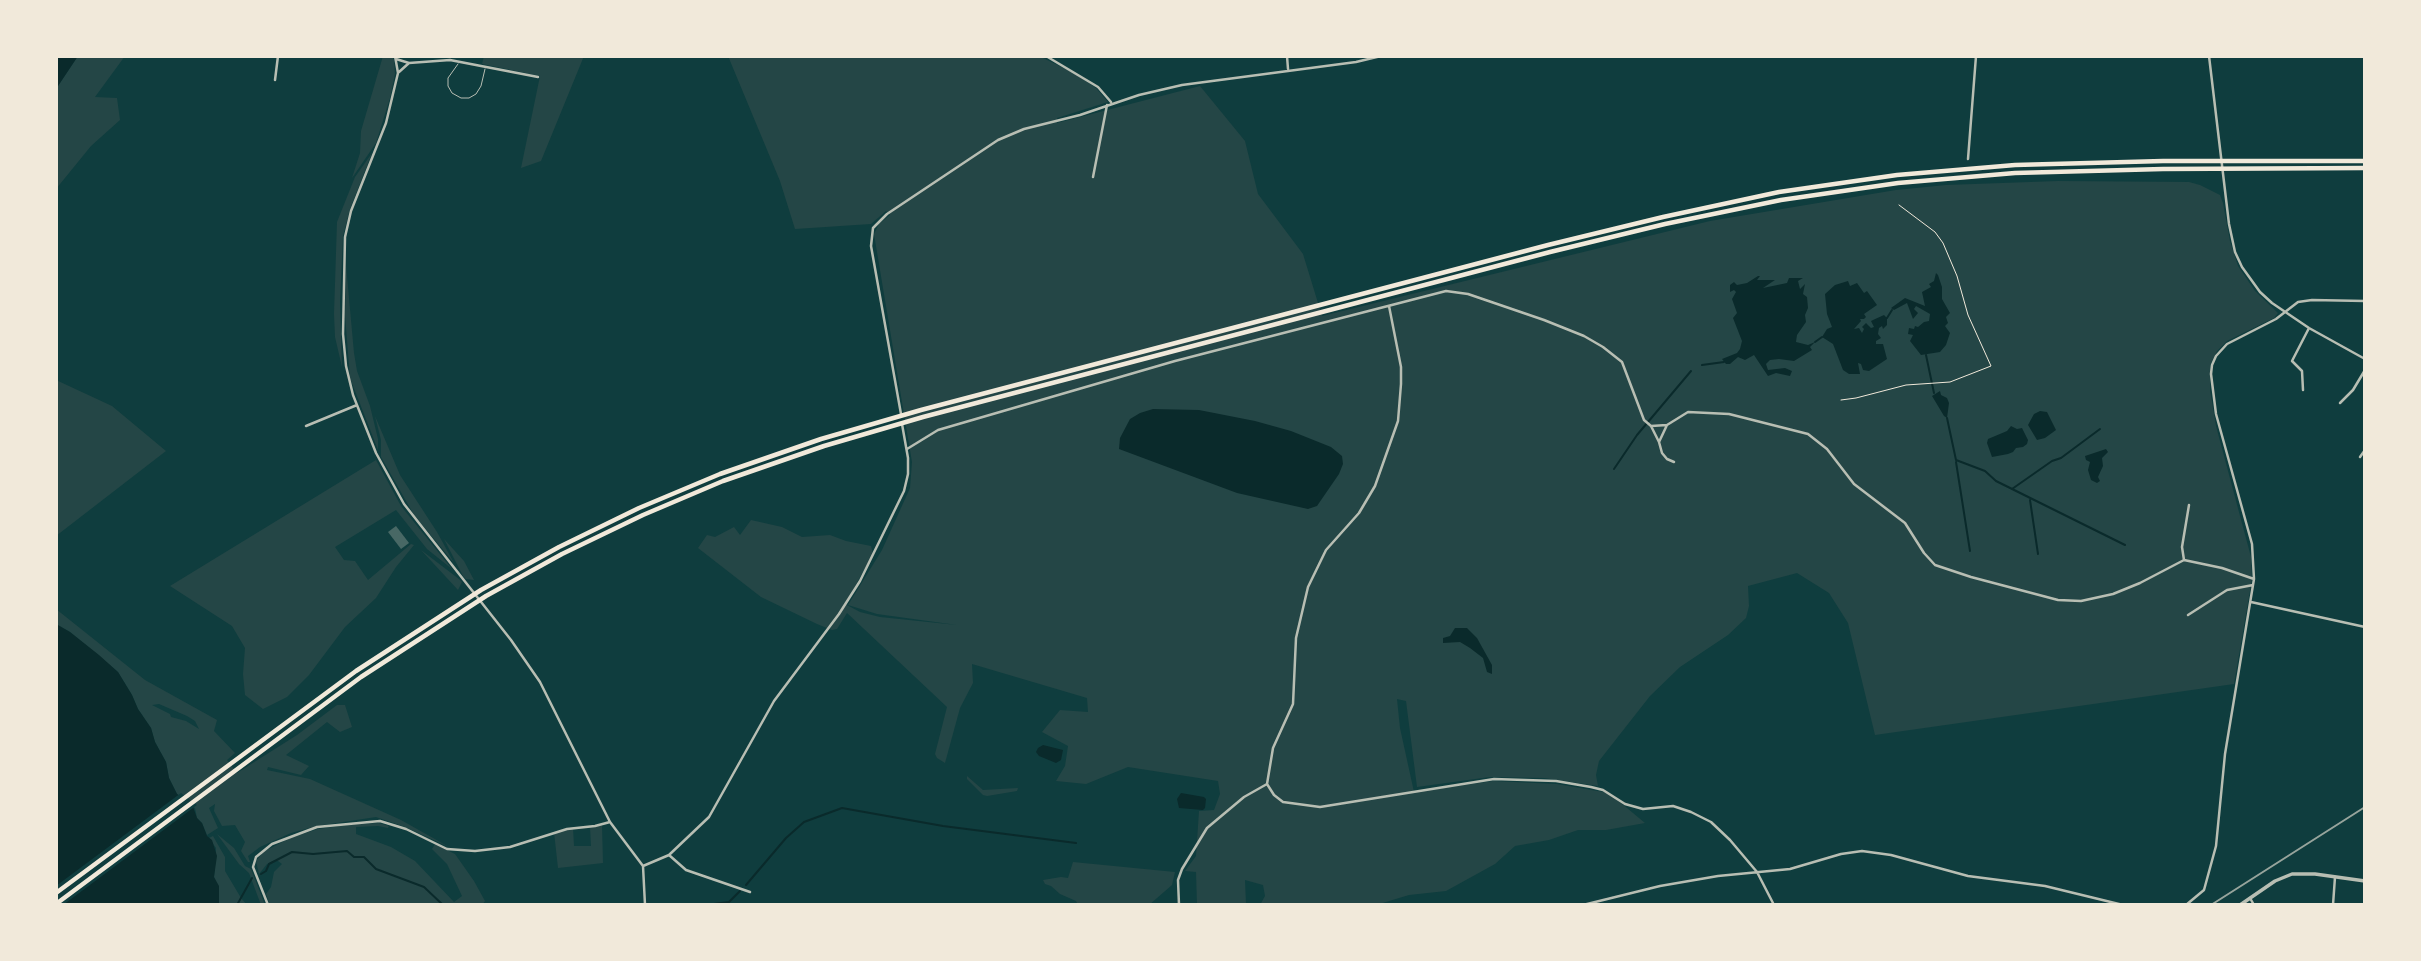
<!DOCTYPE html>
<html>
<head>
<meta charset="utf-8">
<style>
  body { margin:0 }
  #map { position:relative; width:2421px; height:961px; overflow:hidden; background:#0f3d3e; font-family:"Sofia Sans Condensed",sans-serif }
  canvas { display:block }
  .frame { position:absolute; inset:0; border:58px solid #f1e9da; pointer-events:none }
</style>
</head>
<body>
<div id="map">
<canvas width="2421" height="961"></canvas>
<div class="frame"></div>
</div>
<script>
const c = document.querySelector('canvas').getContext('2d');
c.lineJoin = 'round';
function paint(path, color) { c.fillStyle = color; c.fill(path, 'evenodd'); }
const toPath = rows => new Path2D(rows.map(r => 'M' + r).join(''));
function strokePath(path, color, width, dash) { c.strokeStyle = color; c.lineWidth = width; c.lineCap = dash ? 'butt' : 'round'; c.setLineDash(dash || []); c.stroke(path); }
paint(toPath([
  [78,56,125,56,95,97,117,98,120,120,91,146,56,189,56,89],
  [383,56,392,56,394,60,395,74,390,98,376,143,352,178,360,153,361,131],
  [484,56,584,56,541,161,521,168,540,76,482,64],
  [728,56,1039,56,1074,73,1096,88,1108,102,1057,118,1057,123,1200,86,1245,141,1258,194,1303,254,1322,316,1710,221,1896,190,1946,185,2058,181,2189,182,2200,185,2220,195,2223,203,2230,241,2238,266,2255,291,2278,313,2274,318,2227,341,2217,351,2210,365,2210,390,2216,426,2251,557,2252,579,2234,684,1875,735,1848,623,1829,593,1797,573,1748,586,1749,606,1746,618,1728,635,1680,667,1650,696,1599,761,1596,775,1598,786,1544,778,1490,777,1417,787,1406,701,1397,699,1400,728,1414,792,1493,781,1557,784,1609,793,1645,823,1606,830,1578,830,1549,840,1515,846,1495,864,1446,891,1409,895,1376,905,1260,905,1265,896,1263,885,1245,880,1246,904,1256,905,1197,905,1196,872,1185,871,1196,856,1199,811,1214,810,1220,794,1218,781,1128,767,1086,784,1056,781,1065,766,1068,746,1042,732,1060,710,1088,712,1087,698,972,664,973,683,960,708,945,763,937,758,935,754,947,707,847,613,837,629,832,630,817,624,761,597,698,548,707,535,715,537,734,527,740,535,751,520,782,527,802,537,830,535,846,541,871,546,873,554,845,604,860,612,880,617,957,625,877,614,848,605,882,550,910,488,912,462,874,234,879,224,890,215,886,211,871,224,795,229,780,181],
  [372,153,350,209,343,236,340,302,342,367,335,337,334,314,337,222,355,177],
  [346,265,354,353,357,371,370,406,378,439,378,450,350,378,345,315],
  [56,380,112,406,166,451,56,536],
  [375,416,400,475,437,532,454,563,414,515,381,457,381,440],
  [376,460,401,506,452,569,427,549,396,510,335,547,344,560,355,561,368,580,411,544,414,545,396,567,376,598,345,627,309,675,287,697,263,709,245,695,243,674,245,648,232,626,170,586],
  [444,539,464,561,474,580,466,579,463,576],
  [421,550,459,579,462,582,458,590],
  [56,609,145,680,217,720,214,731,235,753,227,760,237,773,297,735,337,705,345,705,352,727,340,732,327,722,286,755,309,766,301,775,268,767,267,770,310,779,401,820,449,847,405,827,376,817,317,826,291,833,260,847,248,856,250,862,248,862,241,851,245,842,235,825,222,826,214,811,215,804,209,808,218,828,207,835,202,823,197,818,195,808,177,794,169,778,166,762,155,742,151,728,138,709,132,695,118,672,70,632,56,624],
  [159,704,187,716,195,721,199,729,186,721,171,717,170,714,152,705],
  [967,776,983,790,1018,788,1017,791,987,796,983,795,967,779],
  [379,823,389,826,388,828,378,826,356,827,356,834,391,847,415,861,454,902,462,896,447,864,432,849,435,844,455,854,474,881,485,901,482,905,270,905,266,894,271,887,274,872,282,864,278,861,273,861,267,864,259,874,256,861,263,852,290,838,318,829,354,824],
  [602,825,603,863,558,868,554,832,573,828,574,846,591,846,590,827],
  [217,834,234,848,245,866,251,869,265,905,261,905,249,873,239,864],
  [213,836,225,857,225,871,241,898,247,905,219,905,214,877,216,848,209,838],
  [1073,862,1175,872,1172,885,1149,905,1078,905,1076,901,1060,894,1051,886,1045,884,1043,880,1061,877,1068,878]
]), '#244646');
paint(toPath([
  [56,56,78,56,56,89],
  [1936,273,1938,275,1942,287,1942,299,1950,313,1946,317,1948,323,1945,326,1950,333,1946,345,1940,352,1921,355,1910,341,1913,335,1908,334,1909,328,1914,329,1915,326,1918,327,1924,322,1929,321,1930,314,1916,306,1914,309,1918,313,1913,319,1907,303,1894,310,1891,308,1905,298,1925,306,1922,292,1931,287,1929,284,1934,281],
  [1758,276,1760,276,1757,280,1775,280,1763,288,1787,283,1789,278,1803,278,1798,281,1800,289,1805,284,1803,294,1807,297,1808,308,1805,315,1806,322,1797,335,1796,342,1808,345,1815,342,1810,347,1812,350,1794,361,1779,359,1770,360,1766,364,1768,370,1785,368,1792,371,1790,376,1776,373,1768,376,1754,355,1745,360,1738,357,1730,364,1726,364,1722,359,1737,353,1740,349,1742,341,1733,318,1737,313,1732,299,1736,292,1734,290,1730,292,1730,285,1734,282,1737,285,1747,283],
  [1848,281,1850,286,1857,283,1864,293,1867,291,1877,305,1864,314,1866,317,1864,319,1860,319,1861,321,1854,329,1859,328,1862,333,1864,329,1862,327,1866,323,1871,328,1874,327,1871,321,1873,320,1884,315,1887,318,1887,325,1883,329,1882,326,1879,328,1878,334,1881,338,1876,341,1876,344,1883,344,1887,359,1869,371,1863,370,1861,364,1858,363,1860,374,1849,374,1843,370,1833,344,1822,337,1827,329,1832,327,1827,314,1825,294,1835,285],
  [1940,391,1941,395,1947,398,1949,403,1947,418,1944,416,1932,396],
  [1153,409,1199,410,1255,421,1291,431,1331,447,1342,456,1343,464,1339,474,1317,506,1308,509,1237,493,1119,449,1120,438,1130,419,1140,413],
  [2040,411,2047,412,2056,430,2045,438,2037,440,2028,425,2034,414],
  [2011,426,2017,429,2022,428,2028,440,2027,444,2023,447,2016,448,2013,452,2008,454,1992,457,1987,443,1988,439,2007,431],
  [2106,449,2108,452,2102,458,2103,466,2098,477,2100,481,2097,483,2091,480,2088,470,2090,462,2086,460,2085,456],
  [56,624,70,632,99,655,118,672,132,695,138,709,151,728,155,742,166,762,169,778,177,794,192,804,197,818,202,823,207,836,212,840,217,856,214,877,219,886,219,905,62,905,56,887],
  [1455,628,1467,628,1477,638,1492,665,1492,674,1487,672,1483,658,1470,648,1460,642,1443,643,1443,638,1450,636],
  [1043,745,1063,750,1061,760,1056,763,1039,756,1036,752,1038,748],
  [1181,793,1204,797,1206,799,1205,808,1203,810,1179,808,1177,799]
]), '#0a2a2b');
paint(toPath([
  [181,793,197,805,63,905,59,905,56,886]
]), '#0f3d3e');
strokePath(toPath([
  [1887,318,1892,310],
  [1815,342,1822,337],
  [1926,355,1934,393],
  [1702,365,1724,362],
  [1947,418,1956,460,1985,471,1996,481,2125,545],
  [1956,462,1970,551],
  [1614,469,1637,435,1691,371],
  [2012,489,2052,461,2061,458,2100,429],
  [2030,500,2038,554],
  [261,874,266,871,269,864,292,852,313,854,347,851,354,857,364,857,376,869,424,887,443,905],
  [746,885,786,838,804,822,842,808,943,826,1076,843],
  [237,905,252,878],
  [706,905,729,902,740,891]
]), '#0a2a2b', 2);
paint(toPath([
  [396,526,409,543,401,549,388,532]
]), '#486865');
strokePath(toPath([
  [1841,400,1856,398,1906,385,1950,382,1991,366,1968,315,1957,276,1943,243,1935,232,1899,205]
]), '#f1e9da', 1);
strokePath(toPath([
  [458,64,448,78,448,86,452,93,461,98,469,98,476,94,481,86,485,69]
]), '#b8beb3', 1);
strokePath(toPath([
  [395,56,398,73,386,123,351,211,345,237,343,334,346,366,353,395,376,453,404,504,511,640,540,682,610,822,643,866,645,905],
  [1046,56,1098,87,1111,102],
  [1287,56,1288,69],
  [2209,56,2229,224,2235,252,2242,267,2260,292,2272,303,2309,328,2365,359],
  [396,59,409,63,450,60,538,77],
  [399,72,409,63],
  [275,80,278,56],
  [1968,159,1976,56],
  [1093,177,1107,105],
  [1389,306,1401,367,1401,384,1398,421,1375,486,1359,513,1326,550,1308,587,1296,638,1293,704,1273,748,1267,784,1274,795,1283,802,1320,807,1494,779,1556,781,1591,787,1603,790,1625,804,1643,809,1673,806,1691,812,1711,822,1730,840,1757,872,1774,905],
  [2303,390,2302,371,2292,361,2309,328],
  [2340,403,2353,390,2365,370],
  [901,414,871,246,873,228,887,214,998,140,1024,129,1080,115,1139,95,1182,85,1356,62,1381,56],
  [306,426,357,405],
  [1651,426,1659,442],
  [907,449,938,430,1175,361,1446,291,1468,294,1544,320,1584,336,1603,347,1622,362,1644,420,1651,426,1667,425],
  [2360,457,2365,450],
  [1674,462,1667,459,1662,453,1659,442,1667,425,1688,412,1729,414,1808,434,1827,449,1854,484,1905,523,1924,553,1935,565,1971,577,2058,600,2081,601,2113,594,2140,583,2184,560,2222,568,2254,579],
  [2184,560,2182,547,2189,505],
  [2251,602,2365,627],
  [2188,615,2227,590,2253,585],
  [669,855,686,870,750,892],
  [643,866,669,855,709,817,774,701,839,614,860,581,904,491,908,474,908,458,902,424],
  [2250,898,2254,905],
  [268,905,253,867,256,857,272,844,317,827,380,821,406,829,447,849,475,851,510,847,567,829,595,826,610,822],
  [1179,905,1178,880,1182,869,1207,828,1244,797,1267,784],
  [1583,905,1660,886,1718,876,1790,869,1841,854,1862,851,1891,855,1968,876,2045,886,2123,905],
  [2186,905,2204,890,2216,846,2225,754,2254,579,2252,544,2216,414,2211,374,2212,365,2216,356,2227,344,2276,319,2298,302,2312,300,2365,301],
  [2333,905,2335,877]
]), '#b8beb3', 2.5);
strokePath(toPath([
  [2240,905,2275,881,2292,874,2315,874,2365,881]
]), '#b8beb3', 3.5);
strokePath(toPath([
  [56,893,356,671,481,590,559,547,639,508,720,474,821,439,921,410,1548,245,1663,217,1779,192,1897,175,2015,165,2163,161,2365,161],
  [56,904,361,677,486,596,562,554,643,515,723,481,824,446,923,417,1550,252,1665,224,1781,200,1898,183,2015,173,2163,169,2365,168]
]), '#f1e9da', 4.5);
strokePath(toPath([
  [2211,905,2365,807]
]), '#97a49c', 2);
</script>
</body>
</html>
